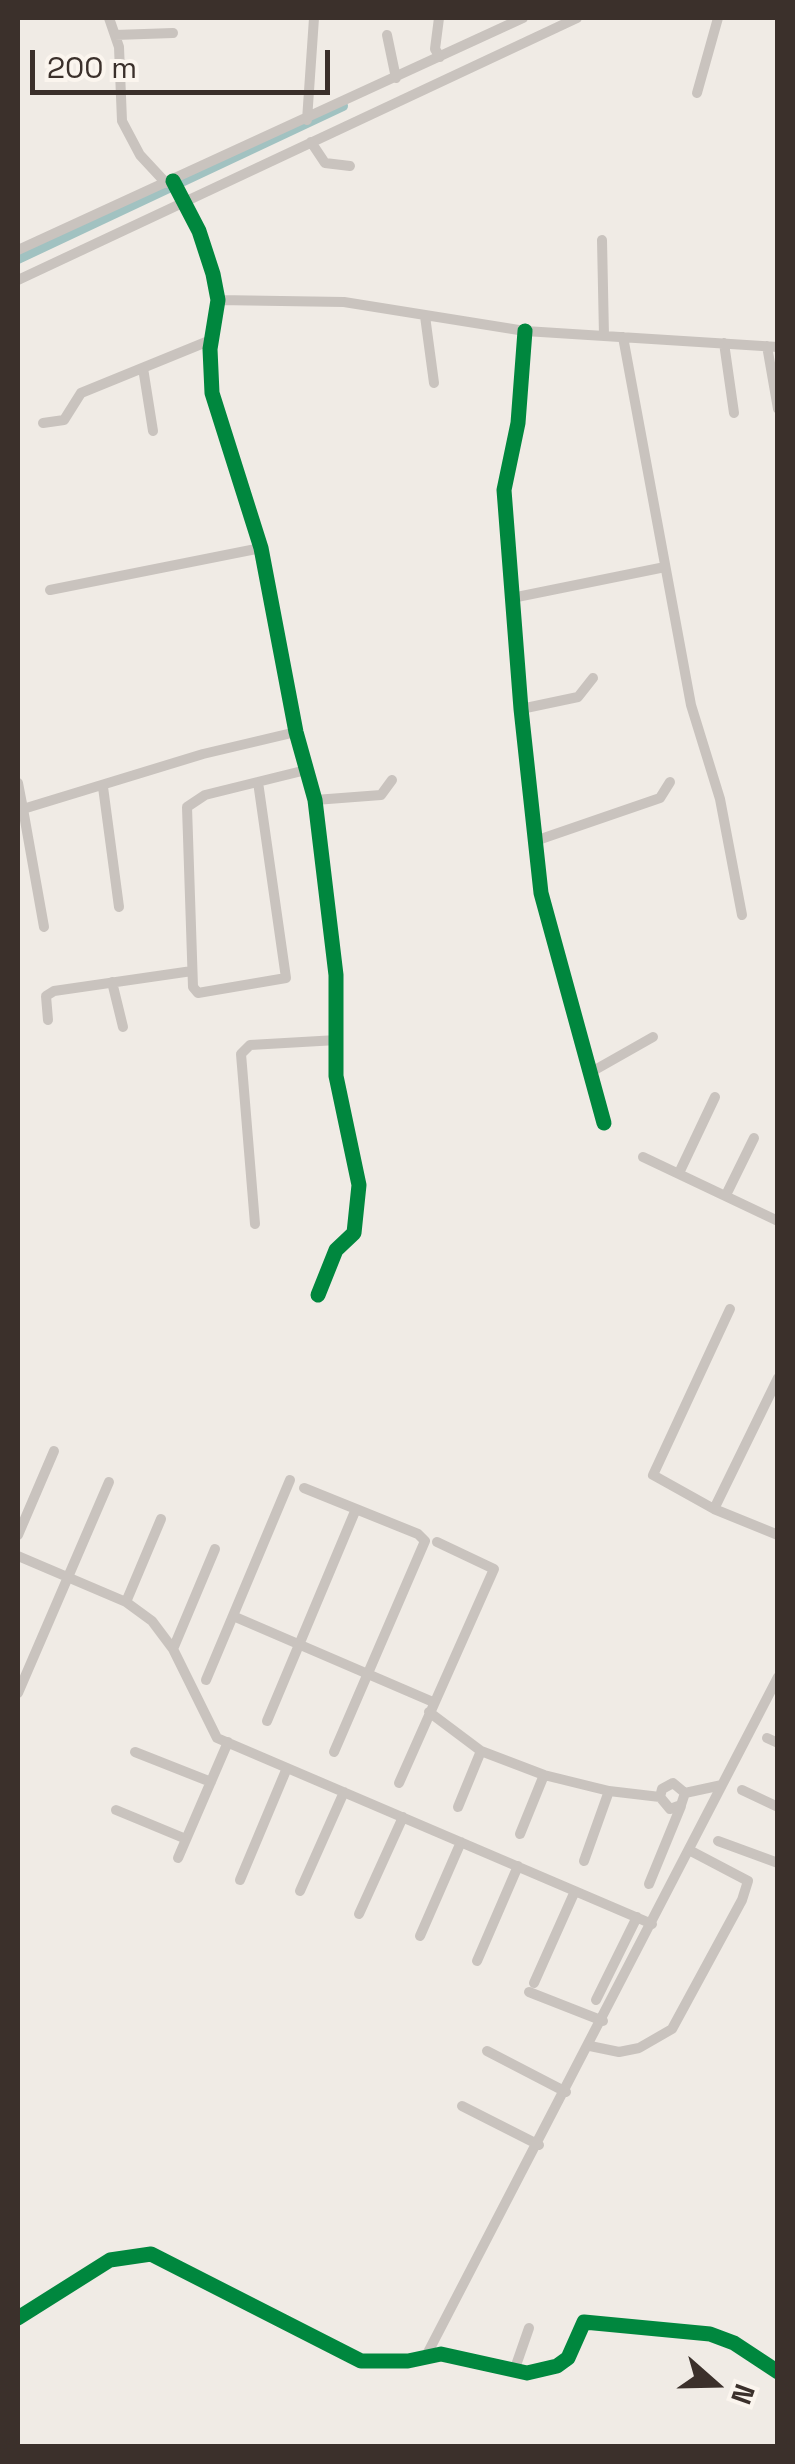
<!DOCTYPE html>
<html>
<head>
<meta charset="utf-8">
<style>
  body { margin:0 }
  #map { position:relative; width:795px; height:2464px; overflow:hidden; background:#f0ebe5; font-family:"Space Grotesk",sans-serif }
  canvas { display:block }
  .frame { position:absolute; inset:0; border:20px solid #3b302b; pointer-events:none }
  .north { position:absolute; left:665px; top:2334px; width:100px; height:100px; -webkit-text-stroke:8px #fbf5ee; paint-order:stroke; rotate:110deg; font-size:28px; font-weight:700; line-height:40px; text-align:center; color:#3b302b }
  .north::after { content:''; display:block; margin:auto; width:35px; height:45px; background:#3b302b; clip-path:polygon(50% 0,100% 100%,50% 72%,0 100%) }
  .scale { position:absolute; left:30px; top:50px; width:300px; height:45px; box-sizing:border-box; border:5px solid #3b302b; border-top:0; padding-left:12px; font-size:30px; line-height:35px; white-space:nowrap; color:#3b302b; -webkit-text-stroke:8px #fbf5ee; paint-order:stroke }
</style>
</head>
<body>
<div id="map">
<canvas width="795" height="2464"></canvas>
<div class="frame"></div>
<div class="north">N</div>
<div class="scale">200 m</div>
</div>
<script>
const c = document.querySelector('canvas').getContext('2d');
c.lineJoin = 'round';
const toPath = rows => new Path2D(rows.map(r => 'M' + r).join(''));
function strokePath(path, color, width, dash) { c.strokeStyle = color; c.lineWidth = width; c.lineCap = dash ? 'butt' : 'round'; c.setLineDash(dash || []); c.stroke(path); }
strokePath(toPath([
  [18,259,343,106]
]), '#a1c2c1', 10);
strokePath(toPath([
  [109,18,119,47,122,121,140,155,166,183],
  [439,18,435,49,440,57],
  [115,35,173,33],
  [387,35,396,78],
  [697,93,718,18],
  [307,120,314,18],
  [311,142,325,163,350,166],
  [173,181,199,231,213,274,218,300,210,349,212,393,261,548,296,732,315,800,336,975,336,1076,359,1185,354,1233,336,1250,318,1295],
  [602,240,604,336],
  [18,250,523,18],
  [18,280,577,18],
  [218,300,344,302,525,331,778,347],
  [425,316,434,383],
  [525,331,518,423,504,490,521,709,541,893,604,1123],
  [623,337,691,705,720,799,742,915],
  [724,343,734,413],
  [767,346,778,409],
  [143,368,153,431],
  [43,423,64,420,81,393,211,340],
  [50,590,261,548],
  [512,598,665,567],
  [521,709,578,697,593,678],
  [258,782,286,978,198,993,193,987,187,807,205,795,306,770],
  [18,783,23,809,203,754,296,732],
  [103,787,119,907],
  [315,800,381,795,392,780],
  [23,809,44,927],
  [535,841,660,798,670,782],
  [112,982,123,1027],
  [48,1020,46,996,54,991,192,971],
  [593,1071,653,1037],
  [643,1157,778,1221],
  [679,1173,715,1097],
  [726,1195,754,1138],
  [255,1224,241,1054,250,1045,337,1040],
  [730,1309,653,1475,714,1509,778,1535],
  [304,1488,418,1534,425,1541,334,1752],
  [714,1509,778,1378],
  [18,1535,54,1451],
  [18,1556,126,1602,152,1621,173,1649,217,1738,652,1924],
  [126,1602,161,1519],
  [233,1616,433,1702],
  [173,1649,215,1549],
  [206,1680,290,1480],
  [18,1693,109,1482],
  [429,1712,481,1751,544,1775,609,1791,660,1797,670,1809,681,1805,685,1793,673,1783,662,1789,660,1797],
  [267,1721,356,1509],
  [767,1738,778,1743],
  [135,1752,211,1782],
  [399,1783,494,1569,437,1542],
  [742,1790,778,1807],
  [685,1793,722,1785],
  [458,1807,481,1751],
  [116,1810,186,1839],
  [520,1834,544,1775],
  [718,1841,778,1863],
  [178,1858,228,1742],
  [584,1861,609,1791],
  [240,1880,287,1768],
  [649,1884,681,1806],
  [300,1891,344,1792],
  [359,1914,403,1817],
  [420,1936,461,1842],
  [477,1961,518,1866],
  [534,1983,575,1891],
  [529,1992,603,2021],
  [596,2000,637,1917],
  [590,2046,619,2052,639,2048,672,2029,742,1900,748,1881,689,1850],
  [487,2051,566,2092],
  [462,2106,539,2145],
  [18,2318,110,2260,151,2254,361,2361,408,2361,441,2354,527,2373,557,2366,568,2358,584,2322,710,2334,734,2343,778,2372],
  [425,2358,778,1677],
  [514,2371,529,2328]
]), '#c9c3be', 10);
strokePath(toPath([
  [173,181,199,231,213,274,218,300,210,349,212,393,261,548,296,732,315,800,336,975,336,1076,359,1185,354,1233,336,1250,318,1295],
  [525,331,518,423,504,490,521,709,541,893,604,1123],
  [18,2318,110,2260,151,2254,361,2361,408,2361,441,2354,527,2373,557,2366,568,2358,584,2322,710,2334,734,2343,778,2372]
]), '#00873e', 15);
</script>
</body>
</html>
